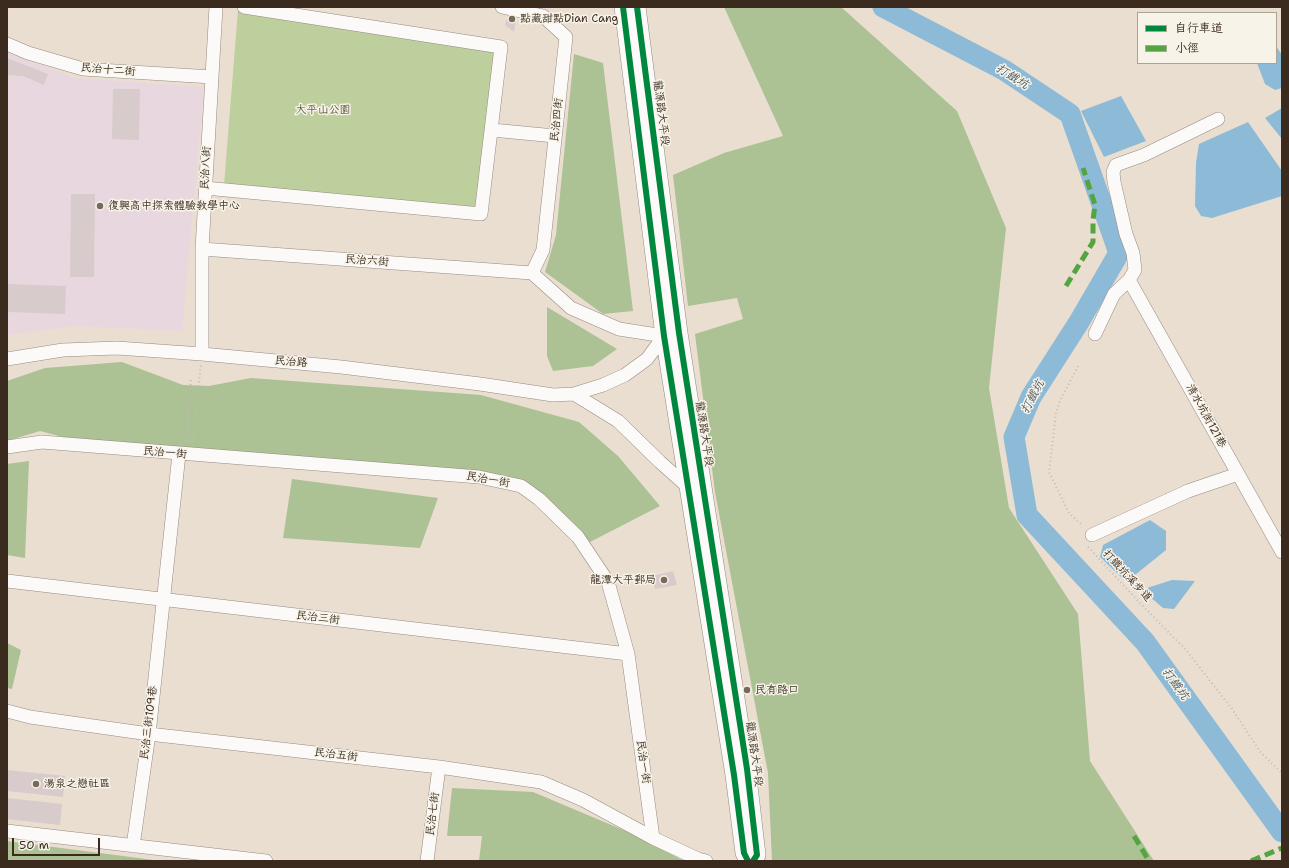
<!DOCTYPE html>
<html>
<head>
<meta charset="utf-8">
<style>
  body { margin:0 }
  #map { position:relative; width:1289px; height:868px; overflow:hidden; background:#eaded0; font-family:"Shantell Sans","LXGW WenKai TC",sans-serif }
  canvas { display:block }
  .frame { position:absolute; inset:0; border:8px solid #3b2a1e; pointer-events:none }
  .legend { position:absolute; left:1137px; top:12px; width:140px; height:52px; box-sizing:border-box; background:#f7f3e8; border:1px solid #aca397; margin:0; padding:5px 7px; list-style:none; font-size:12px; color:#3b2a1e }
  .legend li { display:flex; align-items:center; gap:8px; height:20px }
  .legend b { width:20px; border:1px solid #aca397 }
  .scale { position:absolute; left:12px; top:838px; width:88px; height:18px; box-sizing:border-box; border:2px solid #3b2a1e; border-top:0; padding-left:5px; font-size:12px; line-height:14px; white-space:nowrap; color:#3b2a1e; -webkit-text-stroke:3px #f7f3e8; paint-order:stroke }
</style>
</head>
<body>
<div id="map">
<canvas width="1289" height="868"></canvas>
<div class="frame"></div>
<ul class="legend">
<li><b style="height:5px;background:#00873e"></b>自行車道</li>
<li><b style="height:5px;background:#54a441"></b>小徑</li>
</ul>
<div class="scale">50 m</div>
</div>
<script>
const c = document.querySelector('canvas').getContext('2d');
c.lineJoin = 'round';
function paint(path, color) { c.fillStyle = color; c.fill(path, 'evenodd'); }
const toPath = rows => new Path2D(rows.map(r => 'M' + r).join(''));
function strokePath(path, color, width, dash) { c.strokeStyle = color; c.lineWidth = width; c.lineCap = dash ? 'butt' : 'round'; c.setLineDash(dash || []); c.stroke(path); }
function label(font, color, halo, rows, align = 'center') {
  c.font = font + ' "Shantell Sans","LXGW WenKai TC",sans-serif'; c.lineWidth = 3; c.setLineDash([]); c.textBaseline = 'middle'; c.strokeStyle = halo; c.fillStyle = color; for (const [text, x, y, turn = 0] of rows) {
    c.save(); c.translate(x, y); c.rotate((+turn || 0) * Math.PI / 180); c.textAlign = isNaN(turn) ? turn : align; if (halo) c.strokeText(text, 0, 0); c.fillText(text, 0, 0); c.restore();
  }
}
paint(toPath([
  [7,52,75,78,204,87,182,331,75,326,7,335]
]), '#e9d7e0');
paint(toPath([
  [238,10,498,50,479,212,224,185]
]), '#bdcf9c');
paint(toPath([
  [724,7,841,7,957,111,1006,228,989,388,1009,508,1078,614,1090,761,1154,861,772,861,768,773,715,492,695,334,743,319,737,298,688,306,673,175,724,153,783,136],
  [574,54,603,63,633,311,603,314,545,272,556,235],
  [547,307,617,349,593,366,553,371,547,356],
  [122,362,183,385,209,386,251,378,481,395,579,422,618,456,660,506,590,542,531,489,390,468,74,440,40,431,7,441,7,381,45,368],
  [29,461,25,558,7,555,7,464],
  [292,479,438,498,420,548,283,538],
  [7,643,21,650,12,689,7,688],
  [452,788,533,792,635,835,684,861,479,861,482,836,447,836],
  [7,841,154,860,160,861,7,861]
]), '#acc194');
paint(toPath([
  [1276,46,1282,55,1282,88,1275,90,1265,84,1257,63,1276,63],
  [1121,96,1146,141,1104,157,1081,111],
  [1282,108,1282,139,1265,118],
  [1248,122,1282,171,1282,196,1212,218,1201,216,1195,206,1196,163,1199,144],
  [1150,520,1166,531,1166,550,1130,579,1123,579,1100,557,1103,545],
  [1172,580,1195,581,1174,609,1163,608,1149,596,1147,588]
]), '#8cbad7');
strokePath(toPath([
  [883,7,1004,70,1070,114,1119,253,1079,322,1031,397,1014,437,1027,515,1145,642,1282,832]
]), '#8cbad7', 21);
paint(toPath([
  [509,12,517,13,514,32,505,25],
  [7,58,48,74,44,85,23,76,7,75],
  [113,89,140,89,139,140,112,139],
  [71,194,95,194,94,277,70,277],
  [7,284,66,286,65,314,7,312],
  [673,571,677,585,655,589,652,576],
  [7,770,65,776,63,797,7,791],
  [7,798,62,804,60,825,7,819]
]), '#d8cbcc');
const minor = toPath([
  [502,7,543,16,566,37,543,250,532,273],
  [7,44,28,53,83,69,212,77],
  [492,130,555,136],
  [205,188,481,214,501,47,244,7],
  [202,249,532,273],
  [532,273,571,308,619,329,664,336],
  [1129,280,1282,552],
  [1095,334,1114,294,1129,280,1135,270,1133,253,1126,234,1114,182,1113,172,1116,165,1144,155,1218,119],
  [202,354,202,249,216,7],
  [7,359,63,350,117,348,202,354,341,367,480,384,553,395,574,394,603,385,625,375,647,359,664,336,669,335],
  [574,394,618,421,660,462,688,487,692,487],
  [7,447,42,442,479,477,521,486,539,499,578,537,608,582,628,654,653,838,698,859,706,861],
  [1092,535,1188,491,1238,474],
  [7,581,628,654],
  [7,711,30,717,149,734,439,767,541,782,583,800,653,838],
  [7,831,266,861],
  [133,846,149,734,179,454],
  [427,861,439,767]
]);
const major = toPath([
  [623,7,664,336,734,775,744,853,748,861],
  [637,7,679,333,747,769,757,855,753,861]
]);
strokePath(minor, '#948a81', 14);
strokePath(major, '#948a81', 18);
strokePath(toPath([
  [1078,366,1060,401,1056,413,1049,472,1069,513,1083,526],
  [186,441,191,378],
  [192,442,201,365],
  [1088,547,1139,602,1186,650,1232,709,1261,753,1282,773]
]), '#c0bbb7', 2, [1, 3]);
strokePath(minor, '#fcfaf8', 13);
strokePath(major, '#fcfaf8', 17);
strokePath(toPath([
  [1066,286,1093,242,1093,220,1095,205,1083,168],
  [1134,836,1149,861],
  [1251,861,1282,848]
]), '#54a441', 5, [10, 5]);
strokePath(toPath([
  [623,7,664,336,734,775,744,853,748,861],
  [637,7,679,333,747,769,757,855,753,861]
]), '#00873e', 6);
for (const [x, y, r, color] of [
  [512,19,4,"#78695c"],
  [100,206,4,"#78695c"],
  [664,580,4,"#78695c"],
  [747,690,4,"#78695c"],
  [36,784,4,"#78695c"]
]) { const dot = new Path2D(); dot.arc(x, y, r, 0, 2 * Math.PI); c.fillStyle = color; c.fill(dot); strokePath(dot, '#f7f3e8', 1.5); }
label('11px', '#3b2a1e', '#f7f3e8', [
  ["點藏甜點Dian Cang",520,19],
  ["復興高中探索體驗教學中心",108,206],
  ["龍潭大平郵局",656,580,"right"],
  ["民有路口",755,690],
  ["湯泉之戀社區",44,784]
], 'left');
label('11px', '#3b2a1e', '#f7f3e8', [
  ["民治十二街",108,70,5],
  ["龍源路大平段",661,113,83],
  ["民治四街",557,120,-84],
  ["民治八街",206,168,-87],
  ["民治六街",367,261,4],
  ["民治路",291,362,5],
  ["清水坑街121巷",1206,416,61],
  ["龍源路大平段",704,434,81],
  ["民治一街",165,453,5],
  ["民治一街",488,480,10],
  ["打鐵坑溪步道",1127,576,47],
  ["民治三街",318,618,7],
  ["民治三街109巷",149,723,-83],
  ["龍源路大平段",754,754,82],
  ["民治五街",336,755,7],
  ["民治一街",643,762,82],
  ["民治七街",433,814,-83]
]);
label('11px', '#575837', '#f7f3e8', [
  ["大平山公園",323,110]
]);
label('italic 12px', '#495760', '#f7f3e8', [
  ["打鐵坑",1012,77,32],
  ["打鐵坑",1033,397,-62],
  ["打鐵坑",1175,684,54]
]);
</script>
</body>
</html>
